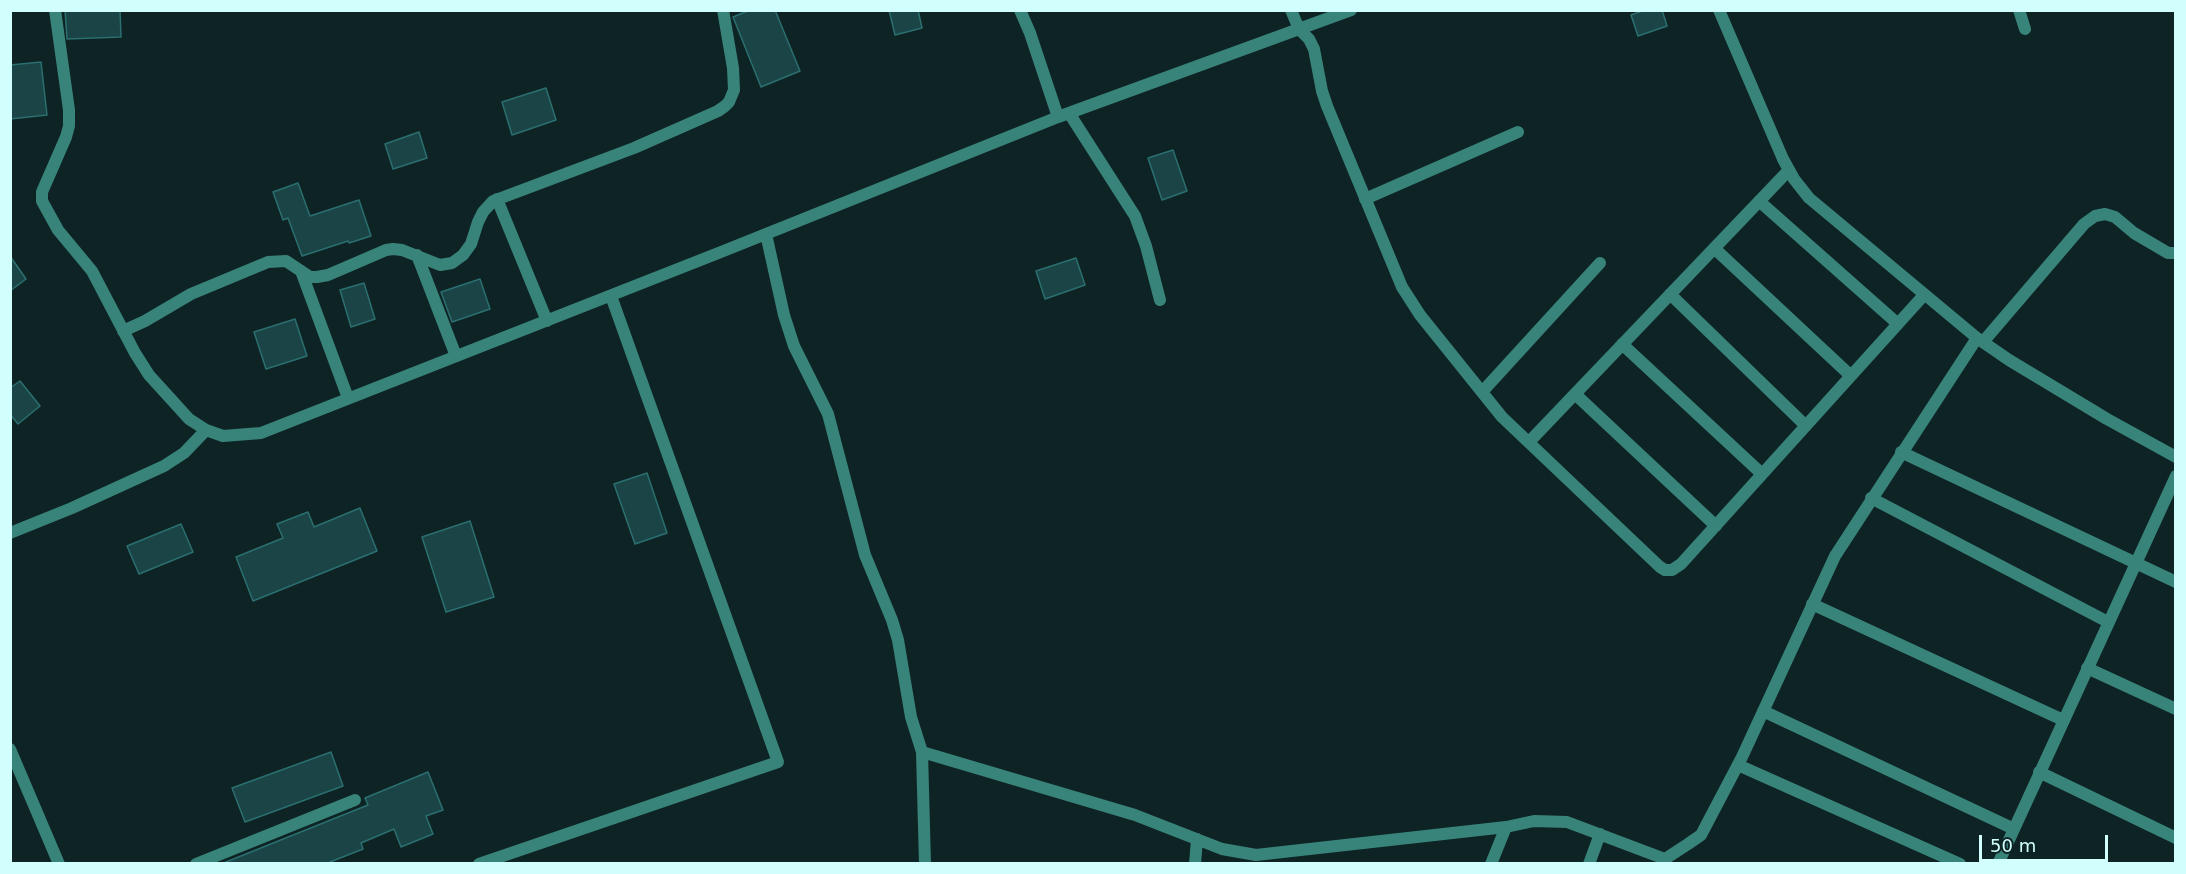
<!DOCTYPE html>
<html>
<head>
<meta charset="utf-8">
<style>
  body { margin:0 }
  #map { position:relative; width:2186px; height:874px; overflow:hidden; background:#0e2424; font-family:"DejaVu Sans",sans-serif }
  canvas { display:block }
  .frame { position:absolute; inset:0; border:12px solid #d1fffd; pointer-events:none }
  .scale { position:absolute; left:1979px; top:835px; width:129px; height:27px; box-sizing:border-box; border:3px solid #d1fffd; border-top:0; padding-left:8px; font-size:18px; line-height:21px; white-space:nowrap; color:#d1fffd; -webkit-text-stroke:4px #0e2424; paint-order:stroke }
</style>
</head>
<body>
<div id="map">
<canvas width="2186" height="874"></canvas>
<div class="frame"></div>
<div class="scale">50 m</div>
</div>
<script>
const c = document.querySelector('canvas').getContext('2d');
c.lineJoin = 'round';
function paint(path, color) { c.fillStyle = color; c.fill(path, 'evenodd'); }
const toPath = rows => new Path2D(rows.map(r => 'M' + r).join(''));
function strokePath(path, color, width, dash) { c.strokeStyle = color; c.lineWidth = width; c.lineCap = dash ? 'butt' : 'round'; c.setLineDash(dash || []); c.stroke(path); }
const building = toPath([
  [65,10,120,10,121,37,67,39,65,10],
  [750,10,775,10,800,71,761,87,733,17,750,10],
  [889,10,918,10,922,28,895,35,889,10],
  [1645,10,1662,10,1667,26,1638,36,1631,15,1645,10],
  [41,62,47,115,10,119,10,65,41,62],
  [546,88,556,120,512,135,502,102,546,88],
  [419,132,427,158,393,169,385,144,419,132],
  [1173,150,1187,191,1162,200,1148,158,1173,150],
  [298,183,310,216,359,200,371,236,349,243,348,241,302,256,288,218,283,220,273,192,298,183],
  [10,256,26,279,10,291,10,256],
  [1076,258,1085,285,1045,299,1036,271,1076,258],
  [480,279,490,309,452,322,441,292,480,279],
  [364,283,375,319,351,327,340,290,364,283],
  [295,319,307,356,266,369,254,332,295,319],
  [20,381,40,406,18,424,10,414,10,388,20,381],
  [647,473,667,533,635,544,614,484,647,473],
  [360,508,377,551,253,601,236,557,283,538,277,524,308,512,314,527,360,508],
  [470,521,494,597,446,612,422,537,470,521],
  [181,524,193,552,139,574,127,546,181,524],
  [331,752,343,786,245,822,232,788,331,752],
  [428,772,443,810,426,816,433,834,401,847,394,829,361,843,363,849,325,864,221,864,368,805,365,798,428,772]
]);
paint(building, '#1a4445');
strokePath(building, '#2c6f71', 1.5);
strokePath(toPath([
  [1020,10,1030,33,1058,117],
  [1291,10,1299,29,1309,39,1314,49,1322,91,1327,106,1402,287,1420,315,1502,417,1660,567,1665,570,1672,570,1681,564,1924,295],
  [1719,10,1783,159,1794,179,1809,198,1977,338,2009,360,2107,419,2176,457],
  [2019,10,2025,29],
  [1069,113,1135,216,1146,246,1160,300],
  [497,199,547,321],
  [1365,199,1518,132],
  [1759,201,1898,324],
  [766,234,784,315,794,346,828,414,865,555,892,620,898,640,911,717,922,752,1135,815,1222,849,1256,855,1506,827,1534,821,1567,822,1665,859,1688,844,1701,835,1742,757,1835,556,1977,338],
  [1714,248,1851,376],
  [417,255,456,356],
  [301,271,348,398],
  [1670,294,1806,426],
  [123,331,145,321,191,294,268,262,286,261,310,277,317,277,328,275,386,250,393,249,402,250,440,265,452,263,463,255,471,244,478,222,483,212,493,201,634,148,718,111,725,106,729,102,734,90,733,68,723,10],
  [1983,342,2084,224,2095,216,2105,214,2115,217,2134,233,2168,253,2176,253],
  [1622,344,1762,474],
  [1482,392,1600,263],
  [1575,394,1716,526],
  [206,430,223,436,261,433,721,252,1058,117,1351,10],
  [1529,442,1789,170],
  [1901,452,2176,582],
  [1871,498,2108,622],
  [10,533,72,508,164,466,184,453,206,430,189,419,149,375,135,353,92,271,58,230,42,201,42,192,66,137,69,126,69,110,55,10],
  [1812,604,2063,720],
  [2087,668,2176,709],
  [1763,711,2014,829],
  [10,749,59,864],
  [922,752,925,864],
  [1738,765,1960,864],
  [2039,772,2176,838],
  [196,864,355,800],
  [479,864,778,762,611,296],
  [1195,864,1197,839],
  [1491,864,1506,827],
  [1589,864,1600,834],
  [1998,864,2176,476]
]), '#39847a', 12);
</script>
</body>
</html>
